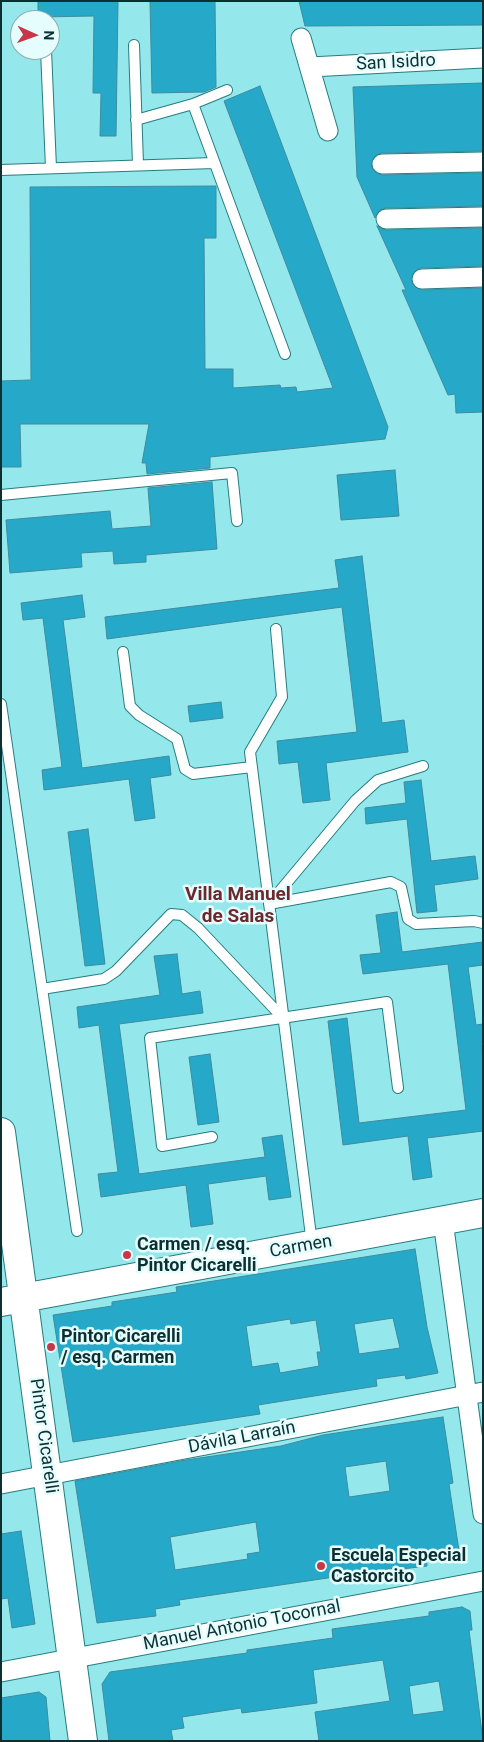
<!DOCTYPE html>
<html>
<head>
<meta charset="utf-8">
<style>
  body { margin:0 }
  #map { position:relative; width:484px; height:1742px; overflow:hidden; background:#94e7ea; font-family:Roboto,sans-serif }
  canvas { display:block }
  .frame { position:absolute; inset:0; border:2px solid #0c3032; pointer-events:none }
  .north { position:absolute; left:10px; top:10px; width:50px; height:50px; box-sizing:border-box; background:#e5fdfd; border:1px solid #8eabac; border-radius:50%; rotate:92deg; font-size:14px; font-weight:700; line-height:20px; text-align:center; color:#0c3032 }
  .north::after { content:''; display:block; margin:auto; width:18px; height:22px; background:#c73748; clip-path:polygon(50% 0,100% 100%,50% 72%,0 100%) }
</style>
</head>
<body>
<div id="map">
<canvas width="484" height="1742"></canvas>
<div class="frame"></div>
<div class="north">N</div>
</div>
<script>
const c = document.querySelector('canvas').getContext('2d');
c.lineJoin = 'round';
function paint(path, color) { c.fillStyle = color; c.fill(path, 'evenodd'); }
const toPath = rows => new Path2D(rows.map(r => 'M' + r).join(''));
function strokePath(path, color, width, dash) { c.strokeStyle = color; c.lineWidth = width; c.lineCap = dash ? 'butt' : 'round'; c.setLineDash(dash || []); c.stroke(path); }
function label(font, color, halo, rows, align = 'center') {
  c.font = font + ' Roboto,sans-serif'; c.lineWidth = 5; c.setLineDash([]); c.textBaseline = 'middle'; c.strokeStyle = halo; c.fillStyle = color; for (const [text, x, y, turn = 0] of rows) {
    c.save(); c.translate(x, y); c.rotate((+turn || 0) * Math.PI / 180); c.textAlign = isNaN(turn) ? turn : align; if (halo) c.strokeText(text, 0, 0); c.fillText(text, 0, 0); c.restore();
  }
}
const building = toPath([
  [38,1,118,1,116,136,100,136,101,93,93,93,94,16,38,17,38,1],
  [150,1,215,1,216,87,204,92,152,93,150,1],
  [299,1,483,1,483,25,305,26,299,1],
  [483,83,483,151,382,153,376,155,371,164,373,170,382,175,483,173,483,206,386,208,380,210,375,218,357,177,353,87,483,83],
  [260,86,388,427,385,439,210,457,210,468,147,474,146,463,142,463,149,424,20,424,21,467,1,467,1,381,31,380,30,187,216,186,216,238,204,238,205,369,233,369,233,388,280,385,281,388,296,387,297,392,333,388,224,101,260,86],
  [377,226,386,230,483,228,483,266,421,268,416,270,411,279,413,285,422,290,483,288,483,412,456,413,455,394,448,395,402,290,406,290,377,226],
  [395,470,399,516,341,520,337,475,395,470],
  [212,482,217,549,146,555,146,562,114,564,113,551,81,553,82,567,10,573,6,520,110,511,112,529,151,526,148,488,212,482],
  [362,556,382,723,404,720,408,752,326,763,330,800,303,803,298,762,279,764,277,741,357,732,342,607,107,639,105,617,339,588,335,560,362,556],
  [82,595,85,617,63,620,82,768,169,756,171,775,150,778,155,818,135,821,129,779,44,790,42,770,62,767,43,618,23,620,21,603,82,595],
  [221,702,223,718,190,722,188,706,221,702],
  [421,780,431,861,475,856,478,879,434,885,437,911,417,913,407,819,366,824,365,808,406,803,404,782,421,780],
  [88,829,105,964,85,966,68,832,88,829],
  [397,912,402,952,483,942,483,965,468,967,476,1025,483,1024,483,1042,481,1042,483,1060,483,1131,427,1138,432,1177,413,1180,408,1136,343,1145,328,1021,347,1018,359,1123,466,1110,448,964,363,974,360,955,381,953,376,915,397,912],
  [177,954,182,994,200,991,203,1013,119,1024,139,1174,265,1157,262,1138,282,1135,291,1197,269,1200,266,1176,208,1184,213,1224,191,1227,186,1185,101,1197,98,1174,118,1172,99,1025,79,1028,77,1007,160,995,154,956,177,954],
  [210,1054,219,1122,198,1125,189,1057,210,1054],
  [415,1249,427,1327,438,1373,406,1379,405,1375,376,1379,377,1386,258,1405,260,1414,73,1442,53,1315,112,1306,112,1302,177,1292,176,1287,415,1249],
  [393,1318,400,1348,359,1354,354,1324,393,1318],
  [290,1319,291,1324,316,1320,321,1352,317,1352,319,1366,280,1373,278,1363,252,1367,246,1326,290,1319],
  [443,1417,453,1483,449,1484,459,1551,426,1556,427,1566,402,1569,402,1567,179,1600,180,1605,155,1609,156,1616,97,1623,75,1481,186,1460,281,1446,323,1435,443,1417],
  [386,1461,390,1491,349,1497,345,1467,386,1461],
  [256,1522,260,1552,247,1554,248,1559,175,1570,170,1537,256,1522],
  [21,1531,35,1624,12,1628,8,1598,1,1599,1,1534,21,1531],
  [462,1607,470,1611,472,1630,469,1630,483,1741,319,1741,315,1712,390,1701,383,1660,313,1670,317,1703,242,1713,241,1708,182,1717,184,1728,171,1730,173,1741,109,1741,102,1684,110,1672,247,1653,247,1650,333,1638,332,1629,429,1616,429,1612,462,1607],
  [439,1681,444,1711,413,1715,409,1686,439,1681],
  [39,1692,46,1697,50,1741,1,1741,1,1698,39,1692]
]);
paint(building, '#26a9c8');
strokePath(building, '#3e8ba0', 1);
const lane = toPath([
  [134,45,138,165],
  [46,50,51,168],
  [193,104,285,354],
  [136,120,193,104,227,90],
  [1,170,214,163],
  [1,495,232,473,237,521],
  [276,629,282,697,250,752,312,1244],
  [123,652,130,706,139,715,177,739,185,769,193,774,252,767],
  [1,704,77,1231],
  [269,904,391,882,401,887,408,919,416,924,474,921,483,923],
  [269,904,355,801,378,780,423,766],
  [42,989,104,979,116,971,171,914,182,915,198,928,283,1018],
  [212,1137,162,1146,150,1038,387,1002,398,1088]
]);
const street = toPath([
  [301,38,328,131],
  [310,67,483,58],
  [382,164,483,162],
  [386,219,483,217],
  [422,279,483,277],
  [443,1221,483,1514],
  [1,1484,483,1392],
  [1,1672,483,1581]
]);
const secondary = toPath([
  [1,1132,83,1741],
  [1,1302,483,1213]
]);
strokePath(lane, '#247d80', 12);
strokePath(street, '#247d80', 21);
strokePath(secondary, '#247d80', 30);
strokePath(lane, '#fff', 10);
strokePath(street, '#fff', 19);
strokePath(secondary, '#fff', 28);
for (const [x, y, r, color] of [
  [127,1255,5,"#c73748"],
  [51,1347,5,"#c73748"],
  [321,1566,5,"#c73748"]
]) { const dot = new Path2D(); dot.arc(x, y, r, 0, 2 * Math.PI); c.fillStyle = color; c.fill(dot); strokePath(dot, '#e5fdfd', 2); }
label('18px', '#0c3032', '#e5fdfd', [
  ["San Isidro",396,63,-3],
  ["Carmen",301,1247,-10],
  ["Pintor Cicarelli",43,1436,82],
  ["Dávila Larraín",242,1438,-11],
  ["Manuel Antonio Tocornal",242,1626,-11]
]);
label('bold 18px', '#0c3032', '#e5fdfd', [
  ["Carmen / esq.",137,1245],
  ["Pintor Cicarelli",137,1266],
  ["Pintor Cicarelli",61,1337],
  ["/ esq. Carmen",61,1358],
  ["Escuela Especial",331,1556],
  ["Castorcito",331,1577]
], 'left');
label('bold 19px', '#6e282d', '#e5fdfd', [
  ["Villa Manuel",238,895],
  ["de Salas",238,917]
]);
</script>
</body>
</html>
